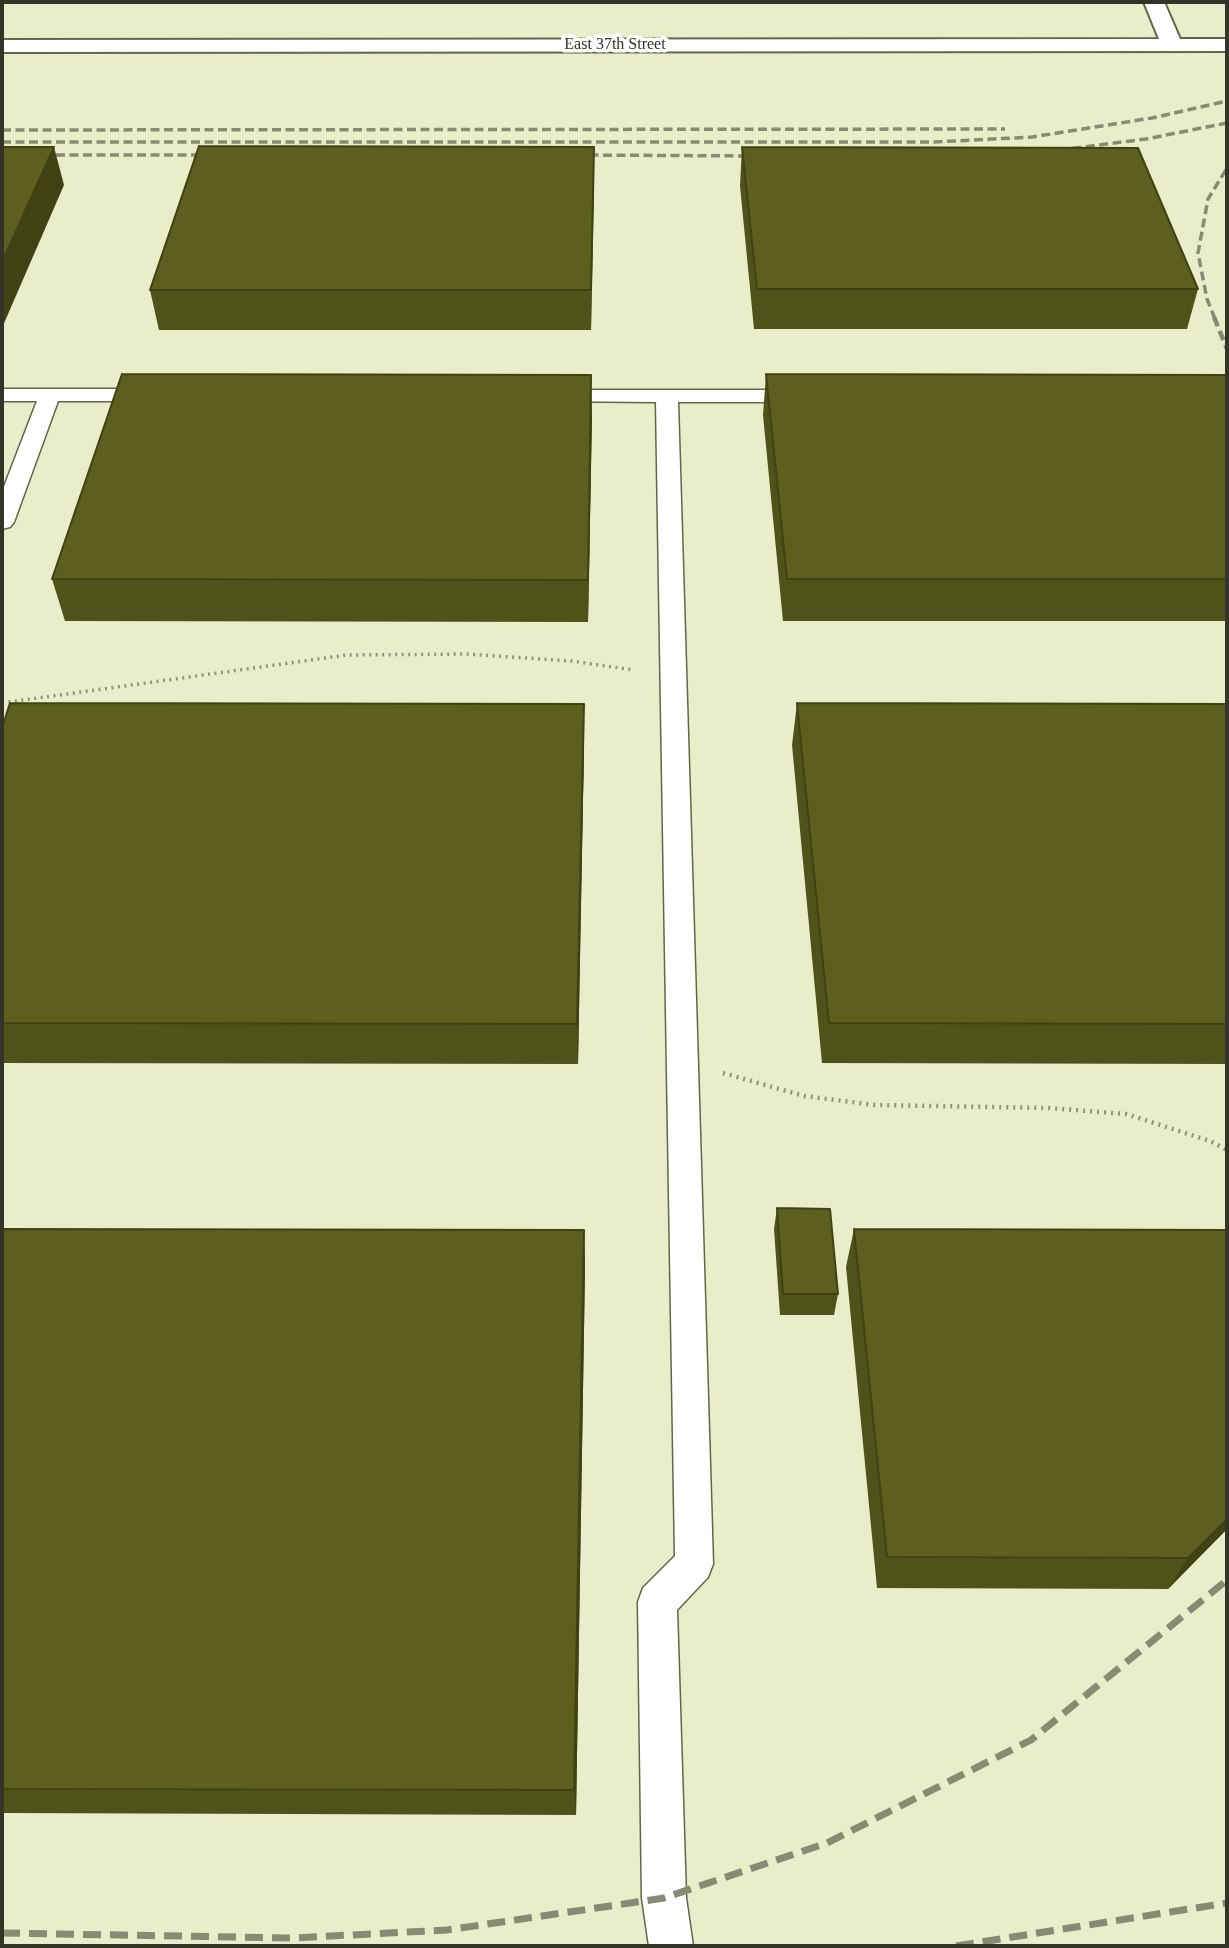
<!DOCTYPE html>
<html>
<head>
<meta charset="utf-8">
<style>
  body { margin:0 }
  #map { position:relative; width:1229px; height:1948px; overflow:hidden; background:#e9edca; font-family:"Times New Roman",serif }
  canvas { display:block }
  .frame { position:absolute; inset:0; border:4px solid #333427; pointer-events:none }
</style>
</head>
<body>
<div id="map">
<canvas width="1229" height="1948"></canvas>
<div class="frame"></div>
</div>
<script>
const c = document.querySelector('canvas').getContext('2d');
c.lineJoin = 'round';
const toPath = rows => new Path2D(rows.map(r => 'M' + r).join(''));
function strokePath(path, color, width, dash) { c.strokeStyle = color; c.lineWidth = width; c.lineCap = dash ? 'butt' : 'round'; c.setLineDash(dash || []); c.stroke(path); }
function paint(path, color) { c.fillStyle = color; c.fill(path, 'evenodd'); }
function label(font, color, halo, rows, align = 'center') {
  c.font = font + ' "Times New Roman",serif'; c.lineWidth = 7; c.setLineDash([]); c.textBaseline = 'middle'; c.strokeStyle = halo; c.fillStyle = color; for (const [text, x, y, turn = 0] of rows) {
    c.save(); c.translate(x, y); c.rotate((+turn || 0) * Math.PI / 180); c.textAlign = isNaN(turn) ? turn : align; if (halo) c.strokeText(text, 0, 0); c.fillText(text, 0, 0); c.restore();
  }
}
const service = toPath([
  [2,389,155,389,163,390,166,395,163,400,155,401,58,401,14,522,10,527,2,529,2,492,37,401,2,401,2,389],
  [552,390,803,390,811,391,814,396,811,401,803,402,678,402,713,1564,708,1577,677,1610,686,1898,693,1946,649,1946,642,1898,638,1602,643,1588,675,1556,656,402,544,401,541,396,544,391,552,390]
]);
const minor = toPath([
  [1144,2,1164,2,1180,39,1227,39,1227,51,2,52,2,40,1159,39,1144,2]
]);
strokePath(service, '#636647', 3);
strokePath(minor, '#636647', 4);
strokePath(toPath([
  [2,703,347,655,466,654,571,661,634,670]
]), '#90937a', 3.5, [2, 4.5]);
strokePath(toPath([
  [723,1073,804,1096,875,1105,1049,1108,1126,1114,1210,1141,1227,1150]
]), '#90937a', 4.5, [2, 5]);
paint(service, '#fff');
paint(minor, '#fff');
strokePath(toPath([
  [2,130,1005,129],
  [2,142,934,142,1032,137,1152,118,1227,101],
  [1059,150,1146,139,1227,123],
  [2,155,215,155],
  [576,155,761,156],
  [1215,319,1207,299,1198,253,1208,199,1227,168]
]), '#888a73', 3.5, [9, 4.5]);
strokePath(toPath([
  [1214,317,1227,349]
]), '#888a73', 4.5, [10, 5]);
strokePath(toPath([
  [2,1933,293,1938,447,1930,664,1898,827,1843,1031,1740,1227,1580],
  [956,1946,1227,1903]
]), '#888a73', 7, [18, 9]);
paint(toPath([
  [594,147,591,330,159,330,150,290],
  [742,147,1198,289,1187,329,754,329,740,186],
  [766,374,1227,375,1227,621,783,621,763,415],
  [592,416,588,622,65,621,52,579],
  [797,703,1227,704,1227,1064,822,1063,792,745],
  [2,728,584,746,578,1064,2,1063],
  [777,1208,838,1294,834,1315,780,1315,774,1229],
  [2,1229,584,1230,585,1268,576,1815,2,1813],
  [854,1229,1227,1230,1227,1529,1168,1589,877,1588,846,1267]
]), '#4f5219');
paint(toPath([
  [54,147,64,185,2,328,2,262],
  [594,147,594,185,591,330,591,290],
  [591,375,592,416,588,622,588,580],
  [584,704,584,746,578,1064,577,1024],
  [584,1230,585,1268,576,1815,574,1790],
  [1227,1519,1227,1529,1168,1589,1188,1558]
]), '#404214');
const building = toPath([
  [199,146,594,147,591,290,150,290,199,146],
  [2,147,54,147,2,262,2,147],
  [742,147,1138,148,1198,289,757,289,742,147],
  [122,374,591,375,588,580,52,579,122,374],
  [766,374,1227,375,1227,579,787,579,766,374],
  [10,703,584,704,577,1024,2,1023,2,728,10,703],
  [797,703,1227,704,1227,1024,829,1023,797,703],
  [777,1208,830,1209,838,1294,783,1294,777,1208],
  [2,1229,584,1230,574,1790,2,1789,2,1229],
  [854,1229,1227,1230,1227,1519,1188,1558,887,1557,854,1229]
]);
paint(building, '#5c5f1d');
strokePath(building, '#404214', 2);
label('16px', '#333427', '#fff', [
  ["East 37th Street",615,45]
]);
</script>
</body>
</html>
